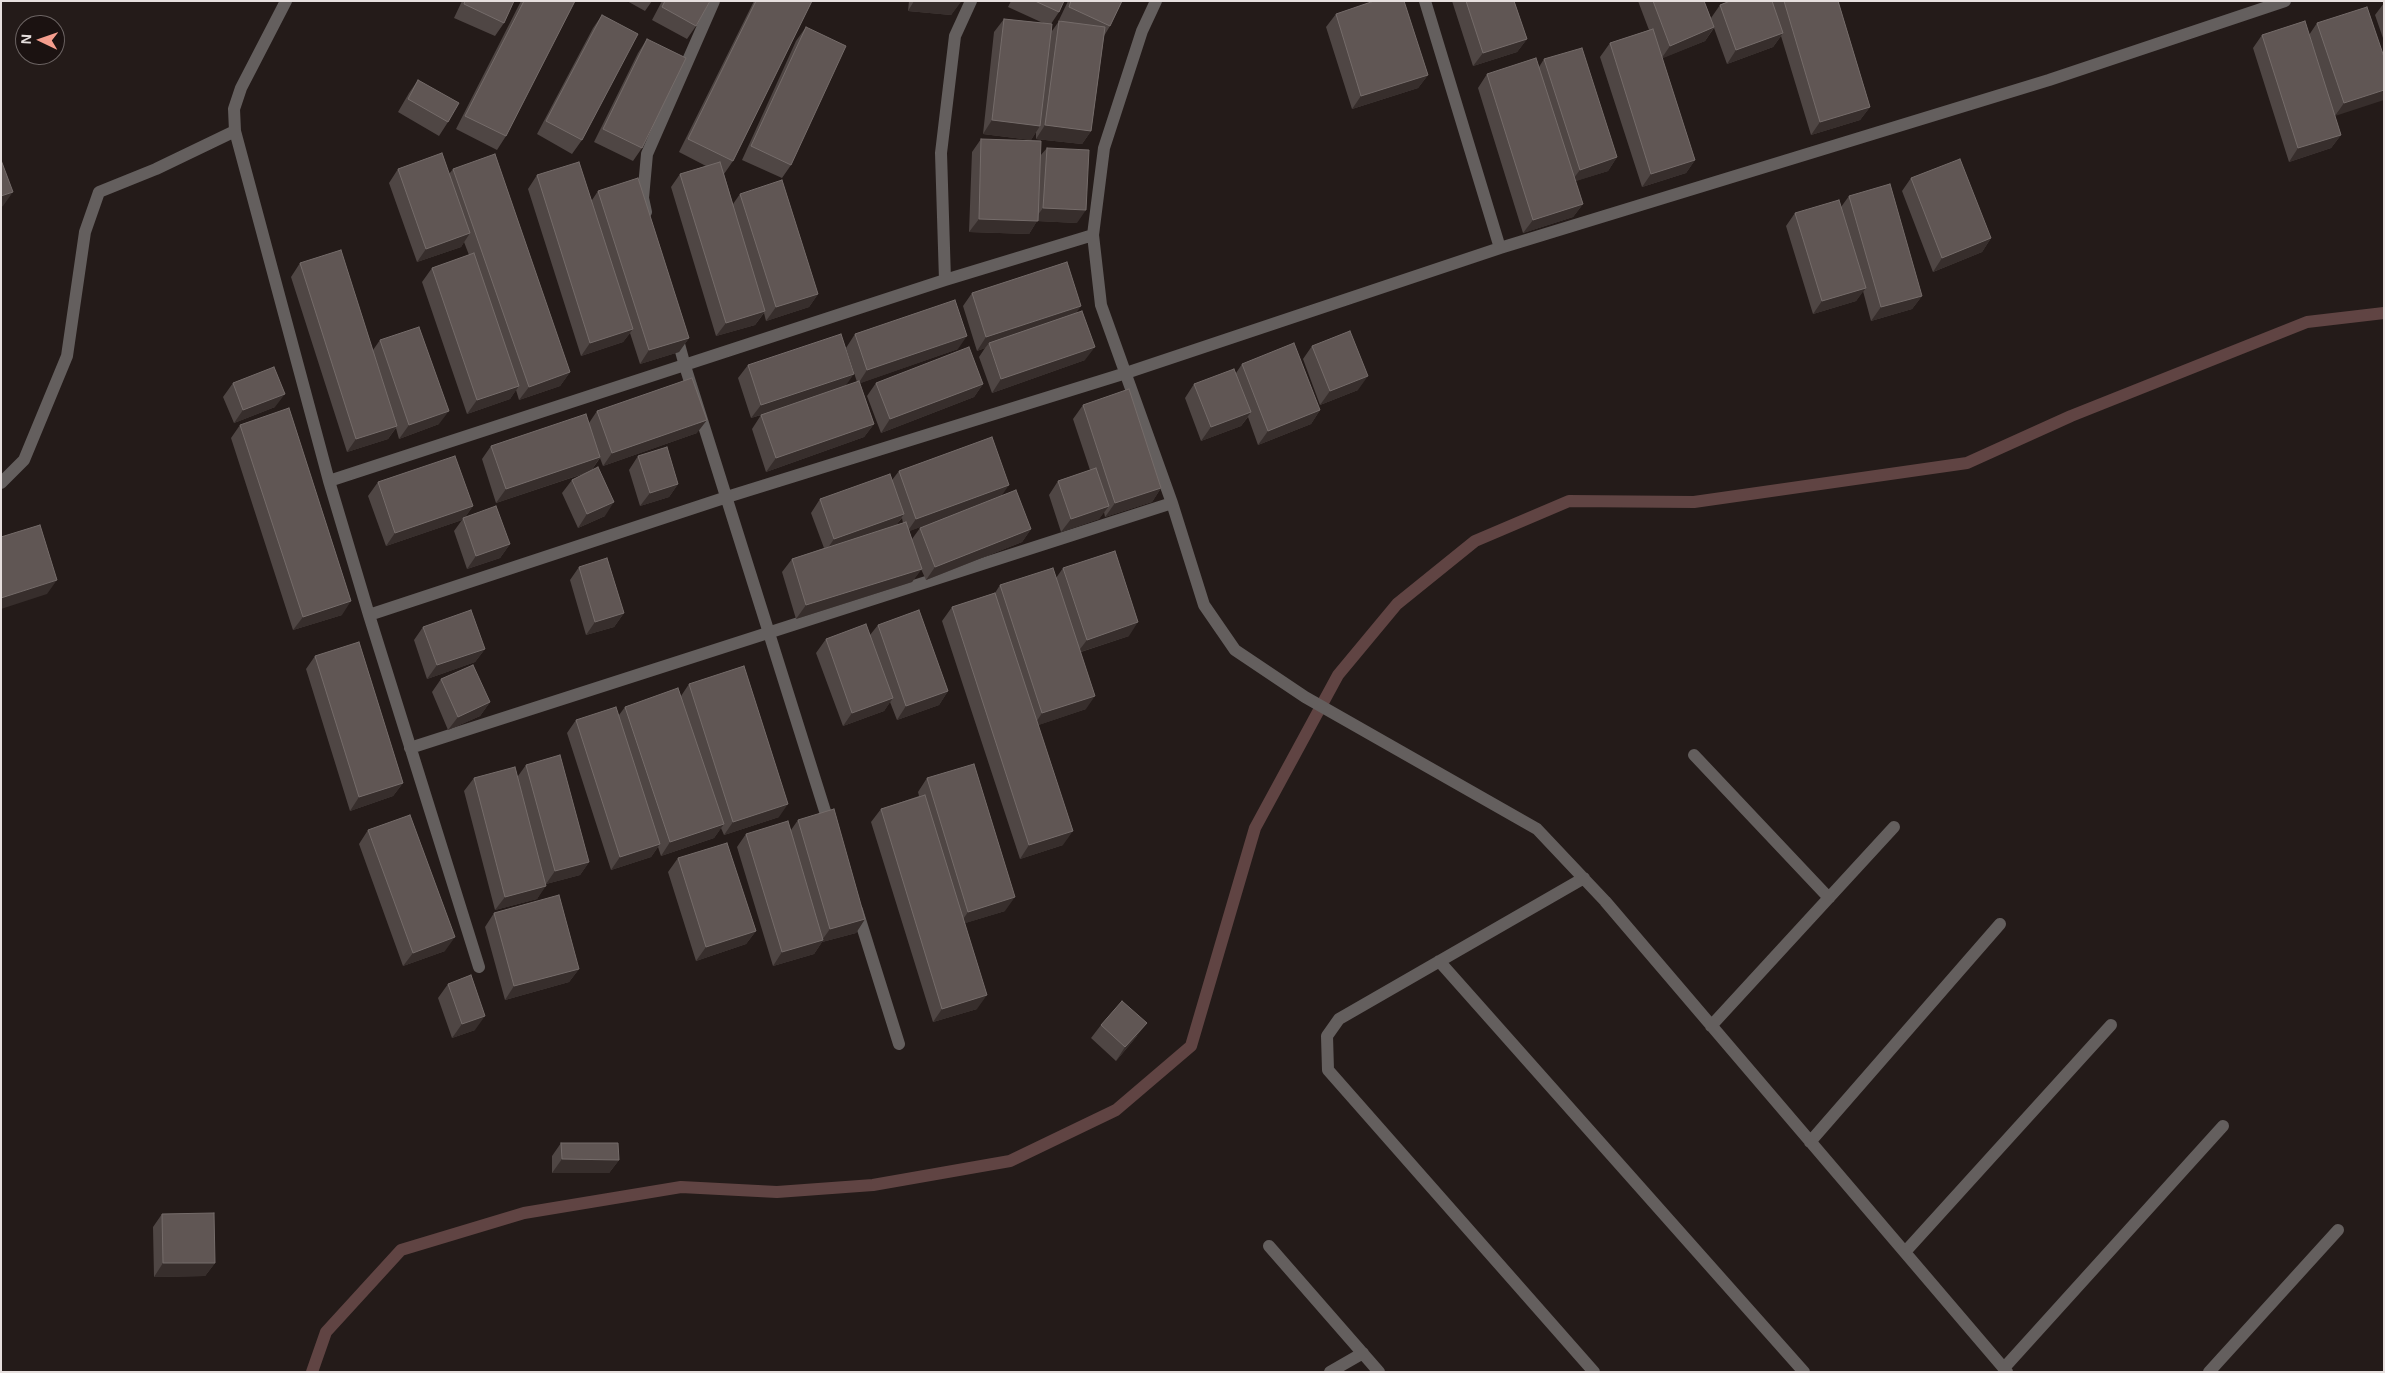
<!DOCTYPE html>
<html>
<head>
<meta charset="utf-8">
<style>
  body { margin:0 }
  #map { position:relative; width:2385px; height:1373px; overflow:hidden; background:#241b19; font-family:Arial,sans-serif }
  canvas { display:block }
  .frame { position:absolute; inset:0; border:2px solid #e6dfde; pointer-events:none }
  .north { position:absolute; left:15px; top:15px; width:50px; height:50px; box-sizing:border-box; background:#1b1211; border:1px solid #6c6463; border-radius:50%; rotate:273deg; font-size:14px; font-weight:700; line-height:20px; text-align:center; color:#e6dfde }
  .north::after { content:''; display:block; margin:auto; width:18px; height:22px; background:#f49d8d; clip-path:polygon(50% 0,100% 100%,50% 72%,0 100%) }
</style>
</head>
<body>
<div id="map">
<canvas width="2385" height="1373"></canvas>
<div class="frame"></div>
<div class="north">N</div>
</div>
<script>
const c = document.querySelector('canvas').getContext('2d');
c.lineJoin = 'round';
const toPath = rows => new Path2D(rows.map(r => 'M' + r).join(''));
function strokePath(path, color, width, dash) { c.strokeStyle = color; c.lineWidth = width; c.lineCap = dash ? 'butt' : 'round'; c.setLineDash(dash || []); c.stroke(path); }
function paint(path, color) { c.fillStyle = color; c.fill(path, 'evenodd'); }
strokePath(toPath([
  [312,1372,326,1332,401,1250,524,1213,681,1187,777,1192,873,1185,1010,1161,1116,1110,1191,1046,1255,828,1338,675,1397,604,1475,541,1569,501,1694,502,1967,463,2071,416,2307,322,2384,313]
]), '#604443', 12);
strokePath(toPath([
  [286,1,241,88,234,109,235,131,329,481,369,615,479,967],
  [1156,1,1142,31,1104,148,1093,235,1101,305,1172,503,1204,605,1235,650,1305,697,1537,829,1605,901,2007,1372],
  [1425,1,1500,248],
  [646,212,643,198,647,154,714,1],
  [945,280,941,153,955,36,971,1],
  [676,333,685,366,830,827],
  [329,481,945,280,1093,235],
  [1,483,24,460,67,356,85,232,99,192,156,169,235,131],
  [369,615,727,497,1126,373,1500,248,2049,80,2285,1],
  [410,748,1172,503],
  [1694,755,1829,898],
  [1584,878,1339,1019,1327,1036,1328,1070,1594,1372],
  [857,910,899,1044],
  [1439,961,1804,1372],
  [1711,1026,1894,827],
  [1810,1142,2000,924],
  [1269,1246,1379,1372],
  [1905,1252,2111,1025],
  [2004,1368,2223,1126],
  [1330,1372,1363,1353],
  [2209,1372,2338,1230]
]), '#645f5e', 12);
paint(toPath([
  [462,1,514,1,504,23,495,36,454,18],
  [521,1,575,1,506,136,497,150,456,129],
  [627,1,652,1,645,11],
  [662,1,710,1,696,26,687,39,652,20],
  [754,1,812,1,733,161,724,174,733,204,740,194,818,294,809,307,766,321,764,313,755,325,716,336,671,187,680,174,706,166,679,152],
  [909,1,961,1,951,15,908,11],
  [1011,1,1064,1,1059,12,1051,24,1052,31,1059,21,1061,21,1059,20,1068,1,1122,1,1110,26,1104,36,1091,131,1082,144,1036,139,1036,132,1031,140,983,134,994,32,1004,19,1043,23,1008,7],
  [1452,1,1514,1,1527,39,1517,52,1473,66],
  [1638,1,1704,1,1711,18,1720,5,1730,1,1838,1,1870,107,1860,120,1811,135,1781,36,1773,47,1727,64,1714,28,1705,41,1662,58,1695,160,1686,173,1642,187,1600,57,1610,43,1649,30],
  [2384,3,2384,41,2375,15],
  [1336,14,1428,75,1418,88,1352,109,1326,27],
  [602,15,582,140,572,154,537,134,593,28],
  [2317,23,2384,57,2335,116,2341,135,2331,148,2289,162,2253,48,2262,35,2309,35],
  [806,27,791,165,782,178,742,160,796,41],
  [647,39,642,148,633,161,594,142,638,53],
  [1544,59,1617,157,1608,171,1575,181,1583,204,1573,217,1523,233,1478,88,1487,74,1539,67],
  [418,80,448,122,439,136,398,112,409,93],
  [981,139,1040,156,1047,148,1077,223,1037,221,1029,234,969,232,972,152],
  [398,169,449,174,453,169,570,372,560,386,519,400,516,390,510,399,467,414,422,282,432,268,469,255,464,242,461,247,417,262,389,183],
  [537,175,592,200,598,191,689,338,679,352,640,364,630,333,623,342,581,356,528,189],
  [1911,178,1991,238,1982,252,1933,272,1902,191],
  [1849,196,1922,296,1912,309,1871,321,1863,291,1856,301,1813,314,1786,226,1795,213,1841,207],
  [300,263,373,350,380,340,439,424,399,439,396,428,388,439,347,452,291,277],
  [972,293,1085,360,992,393,979,357,985,348,977,351,963,306],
  [855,334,958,349,860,383,874,424,864,437,766,472,752,429,761,415,781,409,751,418,738,378,748,365,845,386,857,382,846,348],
  [1312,346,1358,390,1320,405,1303,359],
  [1242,364,1320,410,1311,424,1258,445,1248,417,1241,426,1201,441,1185,398,1194,384,1236,373],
  [233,383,275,407,234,423,223,397],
  [876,383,983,384,974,397,881,433,867,396],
  [1083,405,1161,488,1152,502,1105,517,1104,512,1099,519,1061,532,1049,495,1058,481,1090,470,1073,419],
  [597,411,697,433,603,466,600,458,591,471,605,516,578,528,562,493,572,480,589,472,496,503,482,459,491,446,589,423],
  [240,425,342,615,293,630,231,438],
  [638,456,678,484,669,497,640,506,629,470],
  [899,471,1002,495,1031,529,1022,542,926,580,921,569,912,582,796,619,782,572,792,559,824,548,811,513,820,499,892,480],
  [902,518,903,523,896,525],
  [937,521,920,528,912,539,909,531],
  [378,482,473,506,465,517,510,544,500,558,467,569,454,531,462,520,386,546,368,496],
  [579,567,624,613,614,627,586,635,570,580],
  [1063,568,1129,636,1081,652,1086,709,1038,725,1063,845,1020,859,942,621,952,607,995,593,1000,585,1056,578],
  [878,625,948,691,939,705,897,720,890,702,884,711,843,726,816,653,826,639,870,635],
  [423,627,485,649,475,662,427,679,414,640],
  [315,656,403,783,393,796,350,811,306,669],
  [441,679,490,702,480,716,448,730,432,692],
  [689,684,779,817,724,835,721,828,714,838,661,856,658,847,651,857,611,870,567,733,576,720,619,715,625,707,681,696],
  [526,765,589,862,580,875,546,884,537,899,495,910,464,791,474,778,518,776],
  [927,778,1005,911,965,923,977,1009,933,1022,871,822,881,809,919,796,918,792],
  [798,820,865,919,856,933,822,942,814,954,773,966,737,847,746,834,791,830],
  [368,830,445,951,403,966,359,844],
  [678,858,756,931,746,944,696,961,668,872],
  [494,913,579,969,569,982,505,1000,485,927],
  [448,984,475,1030,452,1038,438,998],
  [1101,1025,1137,1036,1116,1061,1091,1038],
  [561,1143,619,1160,609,1173,552,1173,552,1156],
  [162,1214,215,1263,205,1276,154,1277,153,1227]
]), '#4f4644');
paint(toPath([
  [914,1,954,1,961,2,951,15,908,11],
  [1714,27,1705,41,1661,59,1670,46],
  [1783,33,1773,47,1727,64,1736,50],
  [1527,39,1517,52,1473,66,1483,53],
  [1428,75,1418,88,1352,109,1361,96],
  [2384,90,2384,100,2335,116,2344,103],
  [1870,107,1860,120,1811,135,1820,122],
  [992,120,1040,126,1031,140,983,134],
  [1045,125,1091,131,1082,144,1036,139],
  [2341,135,2331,148,2289,162,2298,148],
  [1617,157,1608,171,1570,183,1580,170],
  [1695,160,1686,173,1642,187,1651,174],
  [13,192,3,206,1,207,1,196],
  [1583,204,1573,217,1523,233,1533,220],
  [1043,208,1086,210,1077,223,1037,221,1029,234,969,232,979,219,1034,220],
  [470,233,461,247,417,262,426,249],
  [1991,238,1982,252,1933,272,1942,258],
  [1866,288,1856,301,1813,314,1822,301],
  [818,294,809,307,766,321,776,307],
  [1922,296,1912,309,1871,321,1881,307],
  [1081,306,1072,320,989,343,985,348,977,351,986,337],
  [765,311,755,325,716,336,726,323],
  [633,329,623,342,581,356,590,343],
  [967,336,958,349,858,384,867,370],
  [689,338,679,352,640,364,649,350],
  [1095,347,1085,360,992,393,1001,379],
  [570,372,560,386,519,400,529,387],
  [854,374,844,388,751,418,761,405],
  [1368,376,1358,390,1320,405,1330,391],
  [983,384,974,397,881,433,890,419],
  [519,386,510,399,467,414,477,400],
  [285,394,275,407,234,423,243,410],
  [1320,410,1311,424,1258,445,1268,431],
  [449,411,439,424,399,439,409,425],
  [1251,412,1241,426,1201,441,1211,427],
  [707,420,697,433,603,466,612,453],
  [874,424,864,437,766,472,776,458],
  [397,426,388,439,347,452,356,439],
  [600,457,591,471,496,503,506,489],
  [678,484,669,497,640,506,650,493],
  [1009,485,1000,498,907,532,916,519],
  [1161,488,1152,502,1105,517,1115,503],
  [614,502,605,516,578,528,587,514],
  [473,506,464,519,463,518,462,520,386,546,395,533],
  [1109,506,1099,519,1061,532,1071,519],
  [904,514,895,527,825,552,834,539],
  [1031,529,1022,542,926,580,935,567],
  [510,544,500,558,467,569,476,556],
  [922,569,912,582,796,619,806,605],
  [57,580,47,594,1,609,1,598],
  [351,601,342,615,293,630,303,617],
  [624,613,614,627,586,635,595,622],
  [1138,622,1129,636,1077,653,1087,640],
  [485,649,475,662,427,679,437,665],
  [948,691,939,705,897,720,906,706],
  [1095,696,1086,709,1033,727,1042,713],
  [893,698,884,711,843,726,852,713],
  [490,702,480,716,448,730,458,717],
  [403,783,393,796,350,811,359,797],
  [788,804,779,817,724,835,733,822],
  [724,824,714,838,661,856,670,842],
  [1073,831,1063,845,1020,859,1029,845],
  [660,844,651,857,611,870,620,857],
  [589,862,580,875,546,884,555,871],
  [546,886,537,899,495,910,505,897],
  [1015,897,1005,911,959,925,968,912],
  [865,919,856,933,822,942,814,954,773,966,782,952,822,940,830,929],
  [756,931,746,944,696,961,706,947],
  [455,937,445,951,403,966,413,953],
  [579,969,569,982,505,1000,514,986],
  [987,995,977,1009,933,1022,942,1009],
  [485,1016,475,1030,452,1038,462,1024],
  [1147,1023,1137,1036,1116,1061,1125,1047],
  [562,1159,619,1160,609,1173,552,1173],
  [163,1263,215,1263,205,1276,154,1277]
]), '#372e2c');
const building = toPath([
  [465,1,514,1,504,23,464,4,465,1],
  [524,1,575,1,506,136,465,116,524,1],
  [665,1,710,1,696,26,662,7,665,1],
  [756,1,812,1,733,161,688,139,756,1],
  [1035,1,1064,1,1059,12,1035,1],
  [1071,1,1122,1,1110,26,1069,7,1071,1],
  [1374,1,1404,1,1428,75,1361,96,1336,14,1374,1],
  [1466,1,1514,1,1527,39,1483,53,1466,1],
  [1653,1,1704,1,1714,27,1670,46,1653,1],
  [1730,1,1772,1,1783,33,1736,50,1720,5,1730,1],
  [1784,1,1838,1,1870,107,1820,122,1784,1],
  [2367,7,2384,57,2384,90,2344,103,2317,23,2367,7],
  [602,15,638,34,582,140,546,121,602,15],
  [1004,19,1052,24,1040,126,992,120,1004,19],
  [1059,21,1105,27,1091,131,1045,125,1059,21],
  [2305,21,2341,135,2298,148,2262,35,2305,21],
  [806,27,846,46,791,165,751,146,806,27],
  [1653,29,1695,160,1651,174,1610,43,1653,29],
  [647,39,686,58,642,148,603,129,647,39],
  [1582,48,1617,157,1580,170,1544,59,1582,48],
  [1536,58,1583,204,1533,220,1487,74,1536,58],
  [418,80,459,103,448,122,408,99,418,80],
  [981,139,1041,141,1038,221,979,219,981,139],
  [1047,148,1089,150,1086,210,1043,208,1047,148],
  [442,153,470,233,426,249,398,169,442,153],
  [495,154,570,372,529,387,453,169,495,154],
  [1960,159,1991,238,1942,258,1911,178,1960,159],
  [1,160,13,192,1,196,1,160],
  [579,162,633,329,590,343,537,175,579,162],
  [720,162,765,311,726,323,680,174,720,162],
  [638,178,689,338,649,350,598,191,638,178],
  [782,180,818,294,776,307,740,194,782,180],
  [1890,184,1922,296,1881,307,1849,196,1890,184],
  [1839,200,1866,288,1822,301,1795,213,1839,200],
  [341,250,397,426,356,439,300,263,341,250],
  [474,253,519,386,477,400,432,268,474,253],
  [1067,262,1081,306,986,337,972,293,1067,262],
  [955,300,967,336,867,370,855,334,955,300],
  [1082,311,1095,347,1001,379,989,343,1082,311],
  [419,327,449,411,409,425,380,340,419,327],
  [1350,331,1368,376,1330,391,1312,346,1350,331],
  [841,334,854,374,761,405,748,365,841,334],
  [1294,343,1320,410,1268,431,1242,364,1294,343],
  [969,347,983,384,890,419,876,383,969,347],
  [274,367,285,394,243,410,233,383,274,367],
  [1234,369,1251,412,1211,427,1194,384,1234,369],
  [692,378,707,420,612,453,597,411,692,378],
  [859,381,874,424,776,458,761,415,859,381],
  [1129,389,1161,488,1115,503,1083,405,1129,389],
  [289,408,351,601,303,617,240,425,289,408],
  [586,414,600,457,506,489,491,446,586,414],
  [992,437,1009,485,916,519,899,471,992,437],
  [667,447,678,484,650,493,638,456,667,447],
  [455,456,473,506,395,533,378,482,455,456],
  [598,467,614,502,587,514,572,480,598,467],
  [1096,468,1109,506,1071,519,1058,481,1096,468],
  [890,474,904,514,834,539,820,499,890,474],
  [1016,490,1031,529,935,567,920,528,1016,490],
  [496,506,510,544,476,556,463,518,496,506],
  [906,522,922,569,806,605,792,559,906,522],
  [40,525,57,580,1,598,1,537,40,525],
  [1115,551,1138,622,1087,640,1063,568,1115,551],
  [607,558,624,613,595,622,579,567,607,558],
  [1053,568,1095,696,1042,713,1000,585,1053,568],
  [995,593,1073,831,1029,845,952,607,995,593],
  [471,610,485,649,437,665,423,627,471,610],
  [919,610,948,691,906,706,878,625,919,610],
  [866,624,893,698,852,713,826,639,866,624],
  [359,642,403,783,359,797,315,656,359,642],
  [473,665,490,702,458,717,441,679,473,665],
  [744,666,788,804,733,822,689,684,744,666],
  [678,688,724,824,670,842,625,707,678,688],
  [616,707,660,844,620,857,576,720,616,707],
  [560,755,589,862,555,871,526,765,560,755],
  [974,764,1015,897,968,912,927,778,974,764],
  [515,767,546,886,505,897,474,778,515,767],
  [925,795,987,995,942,1009,881,809,925,795],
  [834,809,865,919,830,929,798,820,834,809],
  [410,815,455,937,413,953,368,830,410,815],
  [788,821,823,940,782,952,746,834,788,821],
  [727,843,756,931,706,947,678,858,727,843],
  [559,895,579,969,514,986,494,913,559,895],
  [471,975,485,1016,462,1024,448,984,471,975],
  [1122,1001,1147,1023,1125,1047,1101,1025,1122,1001],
  [561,1143,618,1143,619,1160,562,1159,561,1143],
  [214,1213,215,1263,163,1263,162,1214,214,1213]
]);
paint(building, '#605654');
strokePath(building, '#756c6a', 1);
</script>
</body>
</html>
